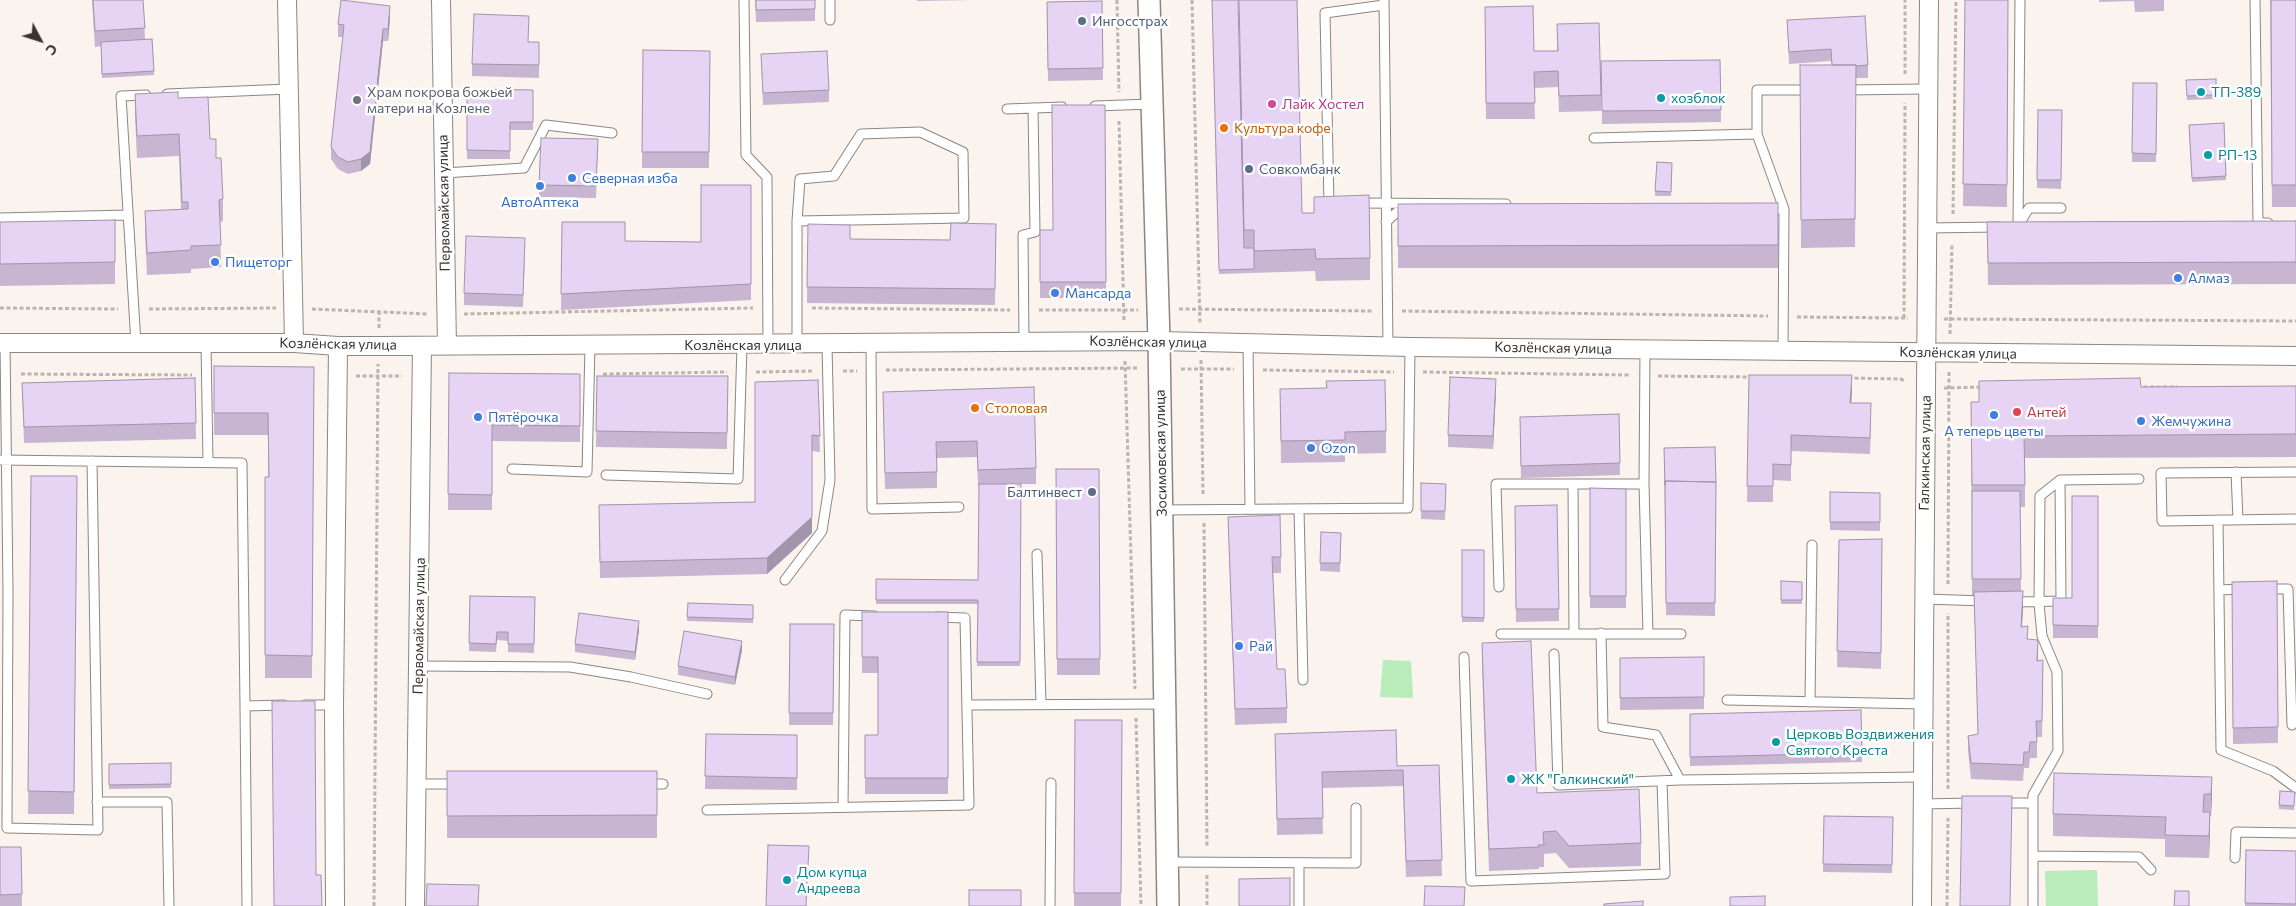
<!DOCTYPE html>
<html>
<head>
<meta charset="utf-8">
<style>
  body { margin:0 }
  #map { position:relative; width:2296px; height:906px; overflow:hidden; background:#faf3ee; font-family:Commissioner,sans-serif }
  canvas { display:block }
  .north { position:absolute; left:15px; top:15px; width:50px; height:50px; -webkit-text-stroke:4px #fff; paint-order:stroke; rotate:130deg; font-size:14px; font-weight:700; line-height:20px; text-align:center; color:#363331 }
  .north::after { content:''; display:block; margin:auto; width:18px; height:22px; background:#363331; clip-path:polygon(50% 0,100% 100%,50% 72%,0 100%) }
</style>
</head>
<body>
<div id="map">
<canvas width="2296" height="906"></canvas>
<div class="north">С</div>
</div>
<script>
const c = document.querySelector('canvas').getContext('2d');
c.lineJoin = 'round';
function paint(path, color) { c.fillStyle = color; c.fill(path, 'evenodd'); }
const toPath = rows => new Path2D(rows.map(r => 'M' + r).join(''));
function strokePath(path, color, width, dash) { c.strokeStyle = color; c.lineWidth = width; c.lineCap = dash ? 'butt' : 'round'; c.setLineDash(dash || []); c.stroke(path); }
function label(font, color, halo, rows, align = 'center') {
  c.font = font + ' Commissioner,sans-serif'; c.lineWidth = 5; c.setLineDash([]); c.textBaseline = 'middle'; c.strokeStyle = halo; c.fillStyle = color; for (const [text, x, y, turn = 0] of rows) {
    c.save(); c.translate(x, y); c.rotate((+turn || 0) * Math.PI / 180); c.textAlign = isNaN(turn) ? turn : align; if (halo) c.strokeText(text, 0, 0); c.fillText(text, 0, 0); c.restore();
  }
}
paint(toPath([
  [1383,660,1411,661,1413,698,1380,697],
  [2097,870,2098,906,2046,906,2045,871]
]), '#baebbb');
const service = toPath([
  [744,0,746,155,767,177,768,345],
  [1384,0,1388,346],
  [2255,0,2258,223,2268,223],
  [830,20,830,0],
  [1844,90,1928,89],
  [167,94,289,89],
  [1095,106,1152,104],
  [1007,109,1062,107],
  [1594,138,1757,134],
  [444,173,524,168,546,125,612,133],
  [1357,203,1506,204],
  [1334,204,1329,204,1325,13,1384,5],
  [1767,209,1784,209],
  [0,218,128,215],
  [1386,222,1406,204],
  [2018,226,2029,208,2061,208],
  [2018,227,2020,0],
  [1927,228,1998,227],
  [1024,341,1023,235,1035,232,1033,108],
  [5,343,8,592,7,828,98,830,92,461],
  [206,343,208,462],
  [1248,343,1250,509],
  [136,344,121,96,146,95],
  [871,344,872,509,959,507],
  [797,345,797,221,964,218,963,152,920,132,861,134,834,176,800,179,797,221],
  [1783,351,1784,209,1757,134,1757,90,1811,90],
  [0,460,242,463,245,706],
  [512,469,587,472,590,346],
  [2236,472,2238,520],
  [2296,472,2161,473,2162,521,2296,519],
  [606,475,738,479,742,345],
  [1573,484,1574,634],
  [1644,484,1648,634],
  [1299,509,1303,680],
  [1162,510,1408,508,1410,347],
  [2218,520,2221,750,2273,771,2296,788],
  [1037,554,1041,705],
  [785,580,822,531,830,480,827,345],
  [1499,587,1496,484,1644,484,1645,349],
  [2266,589,2288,589,2292,725],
  [2219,590,2243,589],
  [1924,599,1986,601],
  [2012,602,2061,601,2060,480],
  [1601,633,1603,727,1656,735,1680,780,1923,777],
  [1501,634,1681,634],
  [1554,654,1558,785,1680,780],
  [1464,657,1471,881,1665,874,1662,781],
  [418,666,570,667,631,677,707,694],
  [1727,700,1923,704],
  [1810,702,1812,545],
  [305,705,334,705],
  [967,705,1165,704],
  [417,784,459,784],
  [647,784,663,784],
  [97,802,167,802,169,906],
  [2001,803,2033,803],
  [1922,804,1973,803],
  [843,807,845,615,874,616],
  [707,810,969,805,965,618,937,617],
  [2033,856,2139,857,2151,870],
  [2235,858,2236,832,2296,833],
  [1168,862,1356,863,1356,808],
  [247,906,245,706,284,705],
  [1050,906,1051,783],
  [1299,906,1299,863],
  [2033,906,2033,795,2058,751,2057,672,2042,636,2039,603,2040,496,2060,480,2139,479]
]);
const minor = toPath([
  [287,0,294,343],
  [441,0,447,346],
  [0,343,294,343,338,346,378,346,1159,341,1410,347,2296,356],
  [335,906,334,705,338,346],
  [415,906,422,346],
  [1922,906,1929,0]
]);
const tertiary = toPath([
  [1149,0,1159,341,1168,906]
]);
strokePath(service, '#8d8682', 11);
strokePath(minor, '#8d8682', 20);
strokePath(tertiary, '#8d8682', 24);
strokePath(toPath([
  [1117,0,1119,92],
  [1192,0,1200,324],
  [1905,74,1905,0],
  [1119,121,1124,322],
  [1953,214,1956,0],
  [0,308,118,309],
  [812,308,1010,310],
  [149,309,276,308],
  [312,309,428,314],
  [1179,309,1373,311],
  [1039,310,1138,310],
  [1402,311,1768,316],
  [464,314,753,308],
  [1797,317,1908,318],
  [1904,318,1905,103],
  [1944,319,2296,321],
  [379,328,379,312],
  [1950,334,1952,243],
  [1201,360,1203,494],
  [1125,361,1135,689],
  [1181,369,1234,369],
  [886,370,1139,368],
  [1263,370,1394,372],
  [843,371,857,371],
  [756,372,814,371],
  [1423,372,1629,375],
  [21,374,192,375],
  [603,374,727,372],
  [356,376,402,376],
  [1658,376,1752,377],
  [1848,378,1900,379,1906,381],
  [2137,387,2178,387],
  [1944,388,1983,387],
  [1204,523,1207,847],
  [1948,584,1949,371],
  [1136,718,1141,906],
  [1948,789,1948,613],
  [1207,875,1207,906],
  [374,906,378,364],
  [1947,906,1948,818]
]), '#bbb5b1', 3, [4, 2.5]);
strokePath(service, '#fff', 9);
strokePath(minor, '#fff', 18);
strokePath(tertiary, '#fff', 21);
paint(toPath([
  [92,0,143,0,145,39,152,39,154,75,102,78,101,46,95,47],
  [755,0,815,0,815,21,756,22],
  [917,0,974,0,917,1],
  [1212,0,1302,213,1370,258,1370,280,1316,281,1315,271,1219,274],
  [1965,0,2008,0,2007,207,1963,206],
  [2099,0,2164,0,2164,11,2135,12,2134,1,2099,2],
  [2270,0,2296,0,2296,207,2272,207],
  [1102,1,1103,80,1048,81,1047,2],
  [1485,7,1534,51,1557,51,1557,24,1601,95,1601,111,1559,112,1558,87,1534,88,1535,119,1486,119],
  [390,18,388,41,383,41,370,164,361,171,348,174,338,169,331,159,331,147,343,37,338,37,338,24],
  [1787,20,1868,65,1868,78,1856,78,1855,247,1801,248,1800,65,1832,65,1831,61,1789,64],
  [528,42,539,42,539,78,472,76,472,64],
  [643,50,710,51,709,168,642,168],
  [761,54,829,90,829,102,763,105],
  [1720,60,1721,122,1602,124,1601,61],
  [2216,79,2216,99,2187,100,2186,80],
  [2133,83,2157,83,2156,162,2132,162],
  [467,89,533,90,533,130,510,130,510,159,467,159],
  [135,94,178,98,210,139,216,158,223,199,223,221,220,222,221,267,191,269,191,273,147,275,145,234,145,211,181,210,179,156,137,158,135,117],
  [1105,105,1106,298,1040,298,1040,230,1053,230],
  [2038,110,2062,110,2061,189,2037,188],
  [2224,123,2226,180,2192,182,2189,125],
  [598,139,596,198,539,197,539,185],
  [1657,162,1672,163,1671,196,1655,196],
  [751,185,751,300,561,310,562,222,625,241,701,242],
  [1778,203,1778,268,1398,268,1398,204],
  [115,220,115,284,0,286,0,222],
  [2296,221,2296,284,1988,285,1987,222],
  [808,224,850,239,950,240,996,224,995,305,807,303],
  [525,250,523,307,464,305,464,293],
  [214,366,314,367,312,678,265,678,265,477,268,477,268,435,214,435],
  [449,373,580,374,580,442,492,441,492,510,448,510],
  [1749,375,1852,391,1851,403,1871,419,1870,454,1791,451,1791,481,1773,480,1773,502,1747,502],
  [597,376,728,376,727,449,596,447],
  [195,378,196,439,24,443,22,383],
  [818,380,820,452,812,451,812,533,767,574,600,578,599,505,755,502],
  [2296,386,2296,457,2025,458,2025,507,2020,507,2021,591,2023,607,2022,626,2028,639,2038,656,2038,660,2043,660,2042,737,2037,737,2037,758,2030,758,2029,768,2024,768,2023,781,1971,779,1968,751,1968,736,1978,734,1974,595,1972,595,1971,402,1979,402,2141,387],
  [1280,389,1386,431,1386,453,1345,454,1345,462,1281,463],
  [1496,391,1493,449,1448,447,1448,435],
  [883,392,1036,468,1036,484,1021,484,1020,666,977,666,978,604,876,604,876,579,978,580,979,486,978,486,977,457,937,458,937,488,885,489],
  [1619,414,1620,475,1521,478,1520,429],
  [1664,448,1716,482,1715,616,1666,615],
  [1056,469,1099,469,1100,675,1057,675],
  [31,476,77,476,74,814,28,814],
  [1421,483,1446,484,1445,520,1421,519],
  [1590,488,1626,489,1626,608,1590,608],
  [1830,492,1880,493,1880,531,1830,530],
  [2098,496,2098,638,2053,638,2053,598,2072,598],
  [1557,505,1559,621,1516,622,1515,506],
  [1228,517,1281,557,1281,573,1273,573,1277,669,1287,708,1287,723,1235,725],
  [1321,532,1341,533,1340,572,1320,571],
  [1882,539,1881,669,1837,667,1839,540],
  [1462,550,1484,550,1484,622,1462,622],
  [1781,581,1802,582,1802,604,1781,604],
  [2277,581,2278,743,2233,744,2232,582],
  [470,596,535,597,534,653,508,652,508,641,497,640,496,652,469,651],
  [688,603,753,605,753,623,687,621],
  [862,612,948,612,948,794,865,794,865,735,878,735,878,673,862,673],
  [790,624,834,624,833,725,789,725],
  [639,630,635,660,575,652,575,644],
  [1482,643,1537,793,1641,843,1641,866,1569,868,1556,853,1544,854,1544,867,1539,867,1539,869,1489,871,1482,665],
  [742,650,735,685,678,675,678,666],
  [1704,657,1704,709,1620,710,1620,658],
  [1861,710,1862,762,1690,766,1690,714],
  [1075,720,1122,720,1121,906,1074,906],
  [706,734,797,735,797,790,705,789],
  [1275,734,1397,766,1439,765,1442,876,1406,877,1403,786,1322,788,1323,834,1277,835],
  [171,763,171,788,109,789,109,764],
  [447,771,657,771,657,838,447,838],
  [2212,777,2211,816,2210,816,2209,858,2165,857,2165,839,2053,836,2053,814],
  [2280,791,2295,792,2294,810,2279,809],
  [1824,816,1893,817,1892,873,1823,872],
  [0,847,21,847,22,906,0,906],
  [2246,850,2296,851,2296,906,2245,906]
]), '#c7b5d2');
paint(toPath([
  [390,6,390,18,388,41,388,29],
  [383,29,383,41,370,164,361,171,361,159],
  [1852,375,1852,391,1850,419,1850,403],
  [1496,379,1496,391,1493,449,1493,436],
  [812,451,812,533,767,574,767,558],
  [2023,591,2023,607,2021,643,2021,627],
  [639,621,639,630,635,660,635,652],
  [2038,640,2038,656,2037,676,2037,661],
  [742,641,742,650,735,685,735,677],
  [2212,777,2212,799,2211,816,2211,794],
  [2210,812,2210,834,2209,858,2209,836]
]), '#a294ab');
const building = toPath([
  [93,0,143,0,145,28,95,31,93,0],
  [341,0,390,6,388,29,383,29,370,152,361,159,348,162,338,157,331,147,344,25,338,24,341,0],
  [756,0,815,0,815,9,756,10,756,0],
  [1212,0,1238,0,1244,248,1254,248,1254,269,1219,270,1212,0],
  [1239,0,1297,0,1302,213,1314,213,1314,197,1369,195,1370,258,1316,259,1315,249,1254,251,1254,230,1244,230,1239,0],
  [1965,0,2008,0,2007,185,1963,184,1965,0],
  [2271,0,2296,0,2296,185,2272,185,2271,0],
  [1102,1,1103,68,1048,69,1047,2,1102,1],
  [1533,6,1534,51,1558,51,1557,24,1599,23,1601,95,1559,96,1558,71,1534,72,1535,103,1486,103,1485,7,1533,6],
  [474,14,529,16,528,42,539,42,539,65,472,64,474,14],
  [1865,16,1868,65,1856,66,1856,65,1832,65,1831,49,1789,52,1787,20,1865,16],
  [152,39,154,71,102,74,101,42,152,39],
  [643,50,710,51,709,152,642,152,643,50],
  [827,51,829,90,763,93,761,54,827,51],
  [1720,60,1721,110,1602,111,1601,61,1720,60],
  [1800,65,1856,65,1855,219,1801,220,1800,65],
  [2216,79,2216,95,2187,96,2186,80,2216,79],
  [2133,83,2157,83,2156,154,2132,153,2133,83],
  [467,89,533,90,533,122,510,122,510,151,467,150,467,89],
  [178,92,178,98,208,97,210,139,216,139,216,158,221,158,223,199,219,200,221,245,191,246,191,250,147,253,145,211,188,209,188,202,182,202,179,134,137,136,135,94,178,92],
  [1052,105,1105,105,1106,282,1040,282,1040,230,1053,230,1052,105],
  [2038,110,2062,110,2061,180,2037,180,2038,110],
  [2224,123,2226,176,2192,178,2189,125,2224,123],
  [541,138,598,139,596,186,539,185,541,138],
  [1657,162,1672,163,1671,192,1655,191,1657,162],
  [701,185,751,185,751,284,561,294,562,222,625,222,625,241,701,242,701,185],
  [1778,203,1778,245,1398,246,1398,204,1778,203],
  [115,220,115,262,0,264,0,222,115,220],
  [2296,221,2296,262,1988,263,1987,222,2296,221],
  [951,223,996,224,995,289,807,287,808,224,850,225,850,239,950,240,951,223],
  [466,236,525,238,523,295,464,293,466,236],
  [214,366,314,367,312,656,265,655,265,477,269,477,268,413,214,413,214,366],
  [449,373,580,374,580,426,492,425,492,495,448,494,449,373],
  [1749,375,1852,375,1850,403,1871,403,1870,438,1791,435,1791,465,1773,464,1773,486,1747,486,1749,375],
  [597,376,728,376,727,433,596,431,597,376],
  [1450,377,1496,379,1493,436,1448,435,1450,377],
  [195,378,196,423,24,427,22,383,195,378],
  [2140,378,2141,387,2296,386,2296,434,2024,436,2025,485,1972,485,1971,402,1979,402,1979,381,2140,378],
  [818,380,820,436,812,435,812,517,767,558,600,562,599,505,755,502,755,382,818,380],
  [1385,380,1386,431,1345,432,1345,440,1281,441,1280,389,1327,388,1326,381,1385,380],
  [1034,387,1036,468,978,470,977,441,936,442,937,472,885,473,883,392,1034,387],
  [1619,414,1620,463,1521,466,1520,417,1619,414],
  [1715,447,1716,482,1665,481,1665,485,1664,448,1715,447],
  [1056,469,1099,469,1100,659,1057,659,1056,469],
  [31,476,77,476,74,792,28,791,31,476],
  [1665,481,1716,482,1715,603,1666,603,1665,481],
  [1421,483,1446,484,1445,511,1421,511,1421,483],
  [979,484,1021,484,1020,662,977,662,978,600,876,600,876,579,978,580,979,484],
  [1590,488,1626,489,1626,596,1590,596,1590,488],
  [1972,491,2020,491,2021,579,1972,579,1972,491],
  [1830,492,1880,493,1880,522,1830,522,1830,492],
  [2072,496,2098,496,2098,626,2053,625,2053,598,2072,598,2072,496],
  [1557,505,1559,609,1516,609,1515,506,1557,505],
  [1280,515,1281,557,1272,557,1277,669,1285,669,1287,708,1235,709,1228,517,1280,515],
  [1321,532,1341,533,1340,563,1320,563,1321,532],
  [1882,539,1881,653,1837,651,1839,540,1882,539],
  [1462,550,1484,550,1484,618,1462,617,1462,550],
  [1781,581,1802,582,1802,600,1781,600,1781,581],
  [2277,581,2278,727,2233,728,2232,582,2277,581],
  [2023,591,2021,627,2028,626,2027,639,2038,640,2037,661,2043,660,2042,721,2036,721,2037,742,2030,742,2029,752,2024,752,2023,765,1971,763,1968,736,1978,734,1974,592,2023,591],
  [470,596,535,597,534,644,508,644,508,632,497,632,496,644,469,643,470,596],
  [688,603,753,605,753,619,687,617,688,603],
  [862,612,948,612,948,778,865,778,865,735,878,735,878,657,862,657,862,612],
  [579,613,639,621,635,652,575,644,579,613],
  [790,624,834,624,833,713,789,713,790,624],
  [684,631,742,641,735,677,678,666,684,631],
  [1531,641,1537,793,1639,789,1641,843,1569,846,1556,831,1543,832,1544,845,1538,845,1539,847,1489,849,1482,643,1531,641],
  [1704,657,1704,697,1620,698,1620,658,1704,657],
  [272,701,315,701,316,875,321,875,322,906,274,906,272,701],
  [1861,710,1862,753,1690,757,1690,714,1861,710],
  [1075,720,1122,720,1121,893,1074,893,1075,720],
  [1396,730,1397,766,1439,765,1442,860,1406,861,1403,770,1322,772,1323,818,1277,819,1275,734,1396,730],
  [706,734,797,735,797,778,705,776,706,734],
  [171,763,171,784,109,785,109,764,171,763],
  [447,771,657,771,657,815,447,816,447,771],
  [2054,773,2212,777,2211,794,2204,794,2203,812,2210,812,2209,836,2165,835,2166,817,2053,814,2054,773],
  [2280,791,2295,792,2294,806,2279,805,2280,791],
  [1962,796,2012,796,2010,906,1960,906,1962,796],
  [1824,816,1893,817,1892,865,1823,864,1824,816],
  [768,845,809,846,806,906,766,906,768,845],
  [0,847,21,847,22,894,0,895,0,847],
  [2246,850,2296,851,2296,904,2245,903,2246,850],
  [1290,878,1290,906,1239,906,1239,879,1290,878],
  [427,884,479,885,478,906,426,906,427,884],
  [1425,886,1465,887,1464,906,1424,906,1425,886],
  [969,890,1021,890,1021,906,969,906,969,890],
  [2175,891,2189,891,2189,906,2174,906,2175,891],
  [1765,896,1765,906,1730,906,1730,897,1765,896],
  [1643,901,1643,906,1604,906,1604,904,1643,901]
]);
paint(building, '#e7d3f4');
strokePath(building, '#a294ab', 1);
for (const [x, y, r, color] of [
  [1082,21,5,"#5c6f8a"],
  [2201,92,5,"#0f9aa8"],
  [1661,98,5,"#0f9aa8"],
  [357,100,5,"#6b7280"],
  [1272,104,5,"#d1479c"],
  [1224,128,5,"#e8710a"],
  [2208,155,5,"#0f9aa8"],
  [1249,169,5,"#5c6f8a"],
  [572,178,5,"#3f7fe0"],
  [540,186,5,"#3f7fe0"],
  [215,262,5,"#3f7fe0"],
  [2178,278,5,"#3f7fe0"],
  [1055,293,5,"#3f7fe0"],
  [975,408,5,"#e8710a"],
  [2017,412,5,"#e0444e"],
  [1994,415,5,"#3f7fe0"],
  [478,417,5,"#3f7fe0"],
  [2141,421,5,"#3f7fe0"],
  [1311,448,5,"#3f7fe0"],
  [1092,492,5,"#5c6f8a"],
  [1239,646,5,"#3f7fe0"],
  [1776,742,5,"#0f9aa8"],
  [1511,779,5,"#0f9aa8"],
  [787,880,5,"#0f9aa8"]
]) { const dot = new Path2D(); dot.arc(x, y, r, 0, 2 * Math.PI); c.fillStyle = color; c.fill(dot); strokePath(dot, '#fff', 2); }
label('14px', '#4e5e75', '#fff', [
  ["Ингосстрах",1092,21],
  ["Совкомбанк",1259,169],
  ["Балтинвест",1082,492,"right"]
], 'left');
label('14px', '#5b616d', '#fff', [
  ["Храм покрова божьей",367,92],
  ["матери на Козлене",367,108]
], 'left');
label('14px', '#0d838f', '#fff', [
  ["ТП-389",2211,92],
  ["хозблок",1671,98],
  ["РП-13",2218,155],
  ["Церковь Воздвижения",1786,734],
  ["Святого Креста",1786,750],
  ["ЖК \"Галкинский\"",1521,779],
  ["Дом купца",797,872],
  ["Андреева",797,888]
], 'left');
label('14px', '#b23c85', '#fff', [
  ["Лайк Хостел",1282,104]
], 'left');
label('14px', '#c56008', '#fff', [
  ["Культура кофе",1234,128],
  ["Столовая",985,408]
], 'left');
label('14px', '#366cbe', '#fff', [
  ["Северная изба",582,178],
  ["АвтоАптека",540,202,"center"],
  ["Пищеторг",225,262],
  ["Алмаз",2188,278],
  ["Мансарда",1065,293],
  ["Пятёрочка",488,417],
  ["Жемчужина",2151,421],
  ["А теперь цветы",1994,431,"center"],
  ["Ozon",1321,448],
  ["Рай",1249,646]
], 'left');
label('14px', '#363331', '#fff', [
  ["Первомайская улица",444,203,-91],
  ["Козлёнская улица",1148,342,1],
  ["Козлёнская улица",338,344,1],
  ["Козлёнская улица",743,345],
  ["Козлёнская улица",1553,348,1],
  ["Козлёнская улица",1958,353,1],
  ["Зосимовская улица",1161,453,-91],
  ["Галкинская улица",1925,453,-89],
  ["Первомайская улица",419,626,-89]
]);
label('14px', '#be3a42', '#fff', [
  ["Антей",2027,412]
], 'left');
</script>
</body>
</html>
